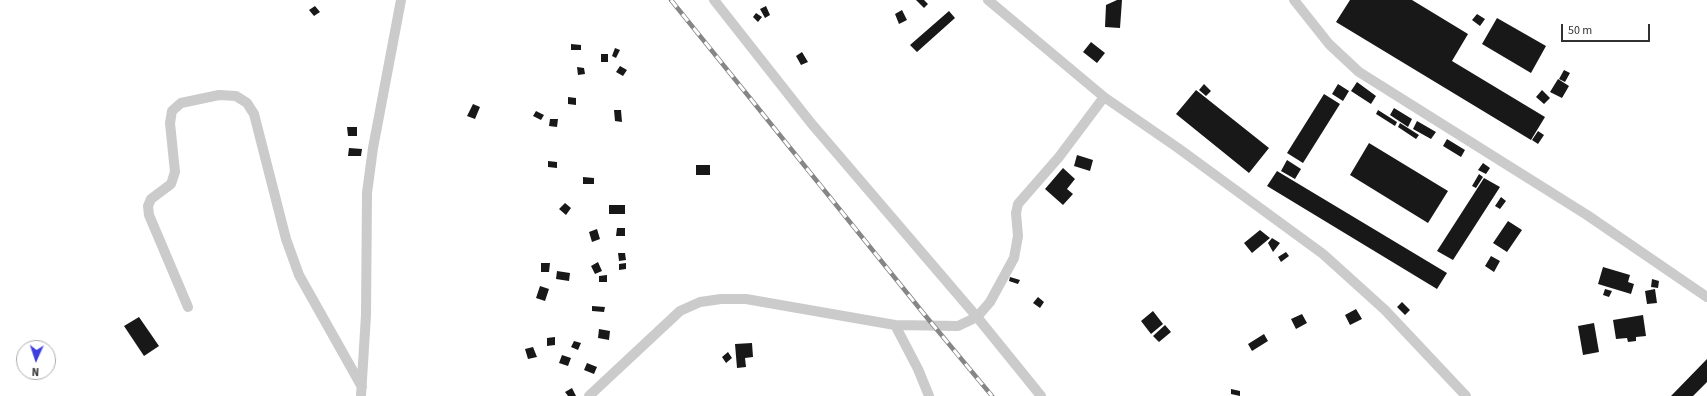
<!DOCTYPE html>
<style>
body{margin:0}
#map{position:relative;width:1707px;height:396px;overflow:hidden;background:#fff;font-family:"Source Sans 3",sans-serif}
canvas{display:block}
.north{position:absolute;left:16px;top:340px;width:40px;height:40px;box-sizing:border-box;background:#fff;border:1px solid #adadad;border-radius:50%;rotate:183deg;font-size:11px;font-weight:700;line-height:16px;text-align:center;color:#313131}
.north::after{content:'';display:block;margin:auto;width:14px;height:18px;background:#3c3ede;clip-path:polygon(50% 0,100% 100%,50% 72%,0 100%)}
.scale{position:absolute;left:1561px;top:24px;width:89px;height:18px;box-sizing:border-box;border:2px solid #313131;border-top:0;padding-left:5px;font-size:12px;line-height:14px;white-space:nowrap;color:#313131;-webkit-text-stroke:3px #fff;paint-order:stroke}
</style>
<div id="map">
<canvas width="1707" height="396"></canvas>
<div class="north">N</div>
<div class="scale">50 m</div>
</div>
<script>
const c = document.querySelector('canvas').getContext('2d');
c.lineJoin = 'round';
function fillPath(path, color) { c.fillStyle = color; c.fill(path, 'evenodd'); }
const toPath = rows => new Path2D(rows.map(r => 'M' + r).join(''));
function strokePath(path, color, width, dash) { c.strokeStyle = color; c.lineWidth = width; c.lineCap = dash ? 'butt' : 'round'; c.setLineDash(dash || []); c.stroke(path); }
fillPath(toPath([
 [916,0,924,0,928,4,924,8],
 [1117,0,1122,0,1120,28,1105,27,1106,5],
 [1350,0,1412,0,1468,34,1452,61,1545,117,1531,140,1336,22],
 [315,6,320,12,314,16,309,10],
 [766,6,770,15,765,18,760,9],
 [902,10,907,20,899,24,895,14],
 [949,11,955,18,917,52,910,45],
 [756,13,762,17,758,22,753,17],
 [1477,14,1485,19,1480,26,1472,20],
 [1497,18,1546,46,1531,73,1482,44],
 [1091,42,1105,53,1097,63,1083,52],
 [571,44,581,45,581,50,571,50],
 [615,48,620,50,616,58,612,56],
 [802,52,808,62,801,65,796,56],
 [601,54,608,54,608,62,601,62],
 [620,66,627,70,623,76,616,72],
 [577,67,584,68,585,74,578,75],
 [1564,70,1570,73,1565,82,1559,79],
 [1558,79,1569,86,1562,98,1550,92],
 [1357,82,1376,96,1371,104,1351,91],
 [1204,84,1211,91,1206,96,1199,90],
 [1338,84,1349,91,1343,101,1332,94],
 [1196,90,1269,148,1249,173,1176,114],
 [1542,90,1550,98,1544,104,1536,97],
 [1324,94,1340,104,1303,163,1287,153],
 [568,97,576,98,576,105,568,104],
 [473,104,480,107,475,119,467,116],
 [1394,108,1412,119,1408,127,1390,115],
 [614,110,621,110,622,122,615,121],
 [1378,110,1397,122,1395,126,1376,114],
 [536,111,544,115,541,120,533,116],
 [550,119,558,119,557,127,549,126],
 [1417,121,1436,132,1431,139,1413,129],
 [1400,123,1419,135,1416,139,1398,127],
 [347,127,357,127,357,136,348,136],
 [1538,131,1544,135,1538,144,1532,140],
 [1447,139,1465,150,1461,157,1443,146],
 [1369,143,1448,191,1428,223,1350,175],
 [349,148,362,149,361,156,348,156],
 [1077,155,1093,160,1090,171,1074,166],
 [1287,160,1301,169,1295,179,1281,171],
 [548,161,557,162,557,168,548,167],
 [1483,163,1490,168,1486,174,1478,170],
 [696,165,710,165,710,175,696,175],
 [1063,168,1075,179,1067,189,1073,194,1063,205,1045,189],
 [1277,171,1447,273,1437,289,1267,186],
 [1479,174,1483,177,1476,188,1472,186],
 [583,177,594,178,594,184,583,184],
 [1484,178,1500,187,1453,260,1437,251],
 [1501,197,1506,201,1500,209,1495,206],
 [565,203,571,208,566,215,559,209],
 [609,205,625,205,625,214,609,214],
 [1508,221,1522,230,1507,252,1493,243],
 [617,228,625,228,625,236,616,236],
 [597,229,600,239,592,242,589,232],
 [1260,230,1270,238,1252,253,1244,243],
 [1272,238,1280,243,1273,252,1268,243],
 [1286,252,1289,256,1281,262,1278,257],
 [618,253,625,253,626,260,619,261],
 [1491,256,1500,261,1494,272,1485,266],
 [598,262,602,271,595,274,591,266],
 [541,263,550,263,549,272,541,272],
 [626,263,626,269,619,270,619,264],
 [1603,267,1630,275,1628,282,1634,284,1631,294,1598,284],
 [557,271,570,273,569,281,556,279],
 [607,275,607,282,599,282,599,276],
 [1010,277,1020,280,1018,284,1009,281],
 [1652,279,1659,281,1658,288,1651,287],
 [540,286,549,289,545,301,536,298],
 [1605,289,1612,291,1609,297,1603,295],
 [1655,289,1657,303,1647,304,1645,291],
 [1038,297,1044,302,1040,308,1033,303],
 [1402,302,1410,310,1405,315,1397,307],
 [592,306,605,307,604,312,592,311],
 [1356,309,1362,319,1350,325,1345,315],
 [1153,311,1163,324,1151,334,1141,321],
 [1302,314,1307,323,1296,329,1291,319],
 [1643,315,1646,336,1636,337,1636,341,1628,342,1627,338,1616,339,1613,320],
 [139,317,159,346,144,356,124,326],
 [1594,323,1599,352,1583,355,1578,326],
 [1165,325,1171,332,1159,342,1153,336],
 [599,329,610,331,609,340,598,338],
 [1264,334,1268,341,1252,351,1248,344],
 [555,337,555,345,547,346,547,338],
 [574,341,581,343,578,350,571,347],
 [752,343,753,357,745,358,746,367,737,368,735,344],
 [533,347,537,357,528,359,525,349],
 [728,352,732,358,726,363,722,357],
 [562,355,571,358,568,366,559,363],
 [1707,359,1707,382,1693,396,1671,396],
 [587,363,597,367,594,374,584,370],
 [572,388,576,396,568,396,565,392],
 [1231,389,1240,391,1240,396,1231,394]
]), '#181818');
strokePath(toPath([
 [714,0,811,123,977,317,1041,396],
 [988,0,1104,97,1178,148,1323,254,1385,310,1466,396],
 [1294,0,1329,44,1359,72,1587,215,1707,297],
 [188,307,149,215,148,206,151,199,171,184,175,172,170,123,172,111,181,103,219,95,236,96,247,103,254,114,286,239,299,275,362,387],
 [895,325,918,369,929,396],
 [361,396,366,315,367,193,373,148,401,0],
 [589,396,680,311,700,302,721,299,746,299,895,325,958,326,977,317,990,302,1014,258,1018,236,1016,213,1018,204,1059,157,1104,97]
]), '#cbcbcb', 10);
const rail = toPath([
 [671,0,924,314,992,396]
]);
strokePath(rail, '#868686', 4.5);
strokePath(rail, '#fff', 3, [9]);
</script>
